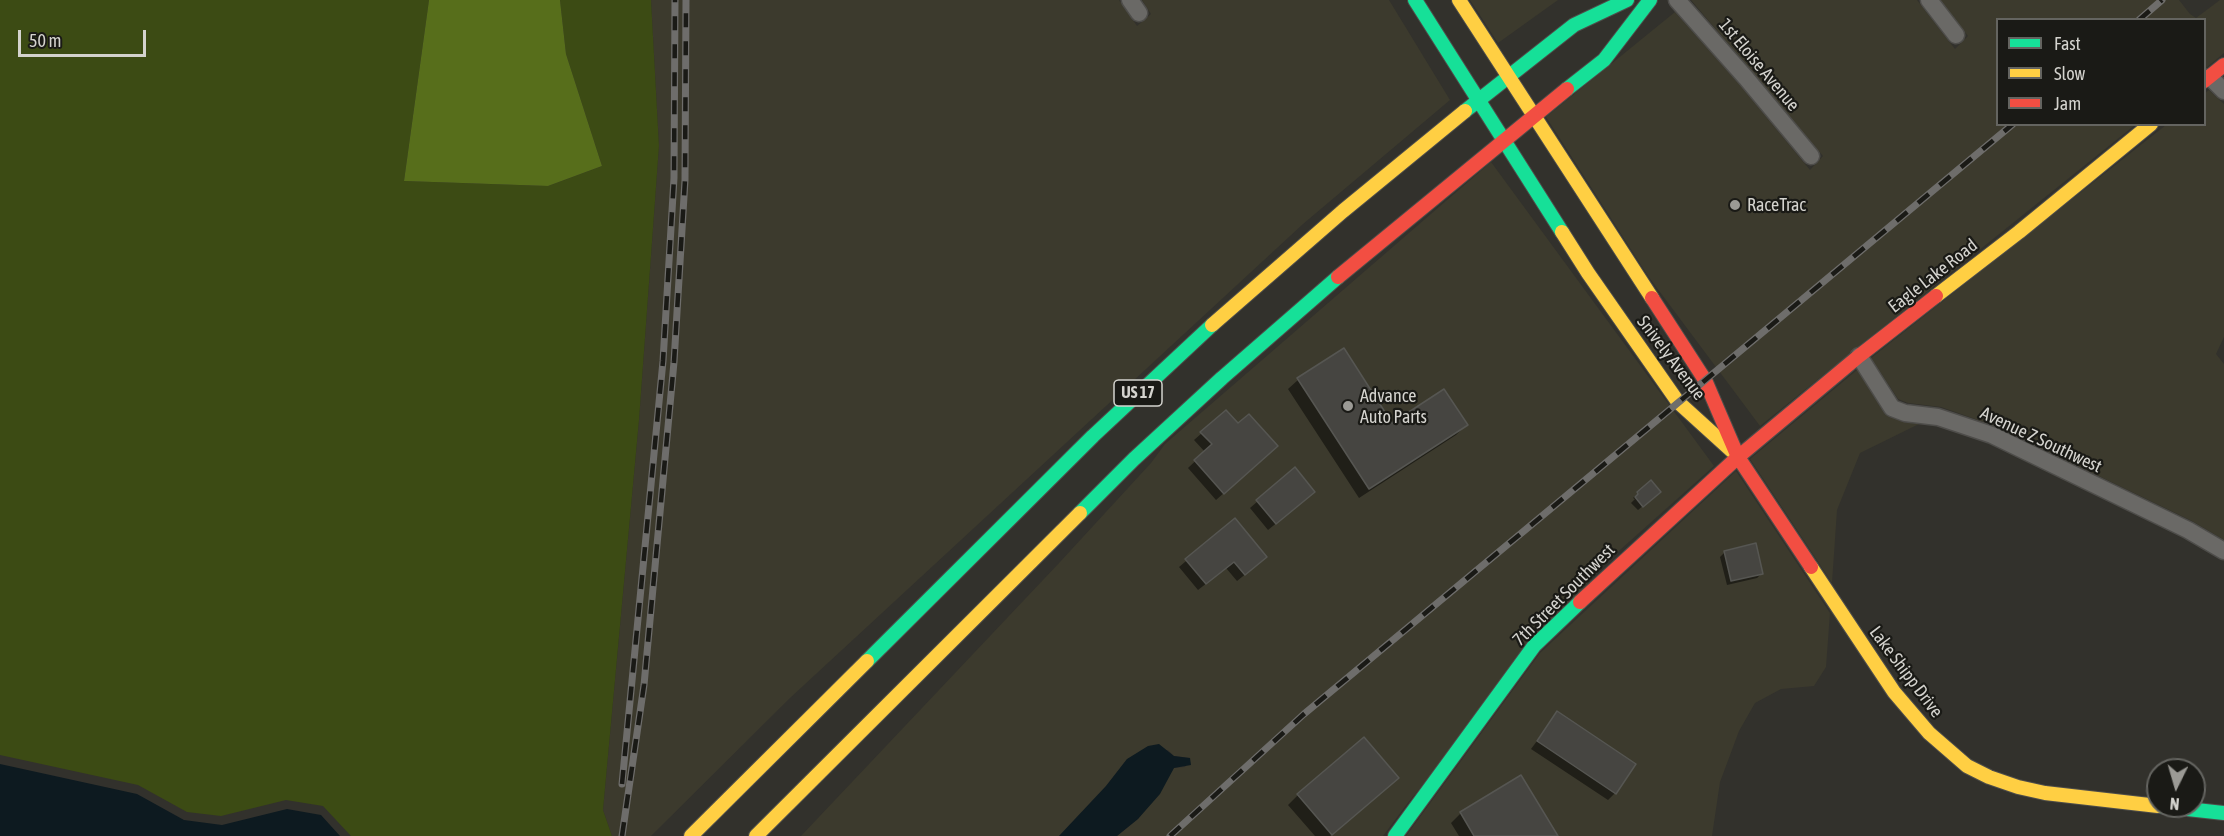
<!DOCTYPE html>
<style>
body{margin:0}
#map{position:relative;width:2224px;height:836px;overflow:hidden;background:#32312c;font-family:"Asap Condensed",sans-serif}
canvas{display:block}
.legend{position:absolute;left:1996px;top:18px;width:210px;height:108px;box-sizing:border-box;background:#1a1a16;border:2px solid #646460;margin:0;padding:8px 10px;list-style:none;font-size:18px;color:#d4d3ce}
.legend li{display:flex;align-items:center;gap:12px;height:30px}
.legend b{width:30px;border:2px solid #646460}
.north{position:absolute;left:2146px;top:758px;width:60px;height:60px;box-sizing:border-box;background:#1a1a16;border:2px solid #646460;border-radius:50%;rotate:185deg;font-size:16px;font-weight:700;line-height:24px;text-align:center;color:#d4d3ce}
.north::after{content:'';display:block;margin:auto;width:21px;height:27px;background:#9b9a95;clip-path:polygon(50% 0,100% 100%,50% 72%,0 100%)}
.scale{position:absolute;left:18px;top:30px;width:128px;height:27px;box-sizing:border-box;border:3px solid #d4d3ce;border-top:0;padding-left:8px;font-size:18px;line-height:21px;white-space:nowrap;color:#d4d3ce;-webkit-text-stroke:4px #1a1a16;paint-order:stroke}
</style>
<div id="map">
<canvas width="2224" height="836"></canvas>
<ul class="legend">
<li><b style="height:8px;background:#16e098"></b>Fast</li>
<li><b style="height:8px;background:#ffcf43"></b>Slow</li>
<li><b style="height:8px;background:#f24e42"></b>Jam</li>
</ul>
<div class="north">N</div>
<div class="scale">50 m</div>
</div>
<script>
const c = document.querySelector('canvas').getContext('2d');
c.lineJoin = 'round';
function fillPath(path, color) { c.fillStyle = color; c.fill(path, 'evenodd'); }
const toPath = rows => new Path2D(rows.map(r => 'M' + r).join(''));
function strokePath(path, color, width, dash) { c.strokeStyle = color; c.lineWidth = width; c.lineCap = dash ? 'butt' : 'round'; c.setLineDash(dash || []); c.stroke(path); }
function write(font, color, halo, rows, align = 'center') {
  c.font = font + ' "Asap Condensed",sans-serif'; c.lineWidth = 4.5; c.setLineDash([]); c.textBaseline = 'middle'; c.strokeStyle = halo; c.fillStyle = color; for (const [text, x, y, turn = 0] of rows) {
    c.save(); c.translate(x, y); c.rotate((+turn || 0) * Math.PI / 180); c.textAlign = isNaN(turn) ? turn : align; if (halo) c.strokeText(text, 0, 0); c.fillText(text, 0, 0); c.restore();
  }
}
fillPath(toPath([
 [651,0,1119,0,1137,26,1151,14,1142,0,1389,0,1450,100,1303,224,790,698,651,836,612,836,603,810,639,420,659,146],
 [1470,0,1558,0,1498,43],
 [1691,0,1917,0,1955,49,1968,36,1940,0,2179,0,2190,14,2196,18,2220,0,2224,0,2224,53,2205,69,2204,20,1998,20,1998,124,2135,125,1760,426,1648,276,1546,117,1675,12,1739,84,1810,170,1823,156],
 [2209,90,2224,104,2224,337,2216,354,2224,364,2224,540,2192,521,1995,426,1941,407,1908,403,1898,399,1871,358,2166,125,2204,124,2205,93],
 [1491,162,1714,466,1602,566,1407,804,1383,836,1117,836,1138,819,1174,768,1185,767,1190,758,1174,756,1168,750,1127,759,1106,786,1059,836,801,836,1060,562,1151,463,1165,444],
 [1857,370,1885,414,1903,422,1919,424,1860,453,1837,510,1832,583,1750,459],
 [1736,471,1830,613,1826,667,1814,686,1781,689,1755,703,1739,731,1720,782,1712,836,1406,836,1540,653]
]), '#3c3a2d');
fillPath(toPath([
 [0,0,429,0,404,181,548,186,602,166,566,54,560,0,651,0,659,146,639,420,603,810,612,836,351,836,323,806,286,800,221,816,187,812,138,785,0,755]
]), '#3c4b14');
fillPath(toPath([
 [429,0,560,0,566,54,602,166,548,186,404,181]
]), '#576e1b');
fillPath(toPath([
 [1159,744,1174,756,1190,758,1191,765,1174,768,1160,794,1138,819,1117,836,1059,836,1106,786,1127,759,1148,746],
 [0,764,137,794,184,820,222,825,287,809,321,815,340,836,0,836]
]), '#0d1a20');
fillPath(toPath([
 [1343,350,1392,425,1466,425,1456,435,1359,498,1288,389,1298,380],
 [1238,425,1269,453,1216,500,1188,468,1205,452,1194,440,1202,433],
 [1295,469,1306,499,1268,530,1250,508],
 [1651,482,1655,496,1638,510,1631,503,1635,499,1633,498],
 [1235,520,1258,564,1237,581,1226,568,1198,590,1179,567],
 [1725,552,1762,573,1757,578,1727,585,1720,557],
 [1558,713,1615,793,1608,800,1531,749],
 [1520,777,1556,836,1459,836,1451,823,1460,814],
 [1387,788,1330,836,1315,836,1288,805,1298,795]
]), '#0007');
const building = toPath([
 [1344,348,1392,423,1444,389,1468,425,1369,489,1297,378,1344,348],
 [1226,410,1238,423,1249,414,1278,446,1224,494,1194,460,1212,444,1200,432,1226,410],
 [1295,467,1315,492,1276,524,1256,500,1295,467],
 [1651,480,1661,492,1643,507,1635,497,1638,494,1637,492,1651,480],
 [1235,518,1267,557,1245,575,1234,562,1206,584,1185,559,1235,518],
 [1756,543,1763,574,1731,581,1724,551,1756,543],
 [1557,711,1636,764,1616,794,1537,741,1557,711],
 [1364,737,1399,778,1332,835,1297,794,1364,737],
 [1521,775,1558,836,1474,836,1460,812,1521,775]
]);
fillPath(building, '#464541');
strokePath(building, '#565652', 1.5);
const street = toPath([
 [1130,0,1139,13],
 [1677,0,1746,78,1811,156],
 [1929,0,1956,35],
 [2210,77,2224,91],
 [1859,356,1892,408,1905,413,1938,417,1992,435,2188,530,2224,551]
]);
const fast = toPath([
 [1415,0,1562,232],
 [1567,89,1604,60,1650,0],
 [1465,111,1574,25,1627,0],
 [1080,513,1134,459,1222,378,1338,277],
 [867,661,1093,436,1212,325],
 [2160,806,2224,813],
 [1395,836,1534,646,1580,602]
]);
const slow = toPath([
 [1459,0,1652,298],
 [1562,232,1588,273,1678,402,1732,451],
 [1936,296,2019,232,2151,124],
 [1212,325,1343,211,1465,111],
 [1811,567,1894,692,1929,733,1967,766,1989,777,2018,787,2045,793,2158,806],
 [691,836,867,661],
 [756,836,1080,513]
]);
const jam = toPath([
 [2204,81,2224,65],
 [1338,277,1567,89],
 [1652,298,1705,380,1738,457,1811,567],
 [1580,602,1738,457,1859,356,1936,296]
]);
strokePath(street, '#4e4d4a', 19);
strokePath(fast, '#4e4d4a', 16);
strokePath(slow, '#4e4d4a', 16);
strokePath(jam, '#4e4d4a', 16);
strokePath(street, '#6a6966', 16);
strokePath(fast, '#16e098', 14);
strokePath(slow, '#ffcf43', 14);
strokePath(jam, '#f24e42', 14);
const rail = toPath([
 [2139,20,2162,0],
 [622,784,663,361,674,178,675,0],
 [622,836,644,685,674,362,685,180,686,0],
 [1170,836,1304,714,2013,124]
]);
strokePath(rail, '#6e6d6b', 7);
strokePath(rail, '#1a1a16', 4.5, [14]);
for (const [x, y, r, color] of [
 [1735,205,6,"#9b9a95"],
 [1348,406,6,"#9b9a95"]
]) { const dot = new Path2D(); dot.arc(x, y, r, 0, 2 * Math.PI); c.fillStyle = color; c.fill(dot); strokePath(dot, '#1a1a16', 2); }
for (const [x, y, w] of [
 [1138,393,48]
]) { const box = new Path2D(); box.roundRect(x - w / 2, y - 13, w, 26, 4.5); c.fillStyle = '#1a1a16'; c.fill(box); strokePath(box, '#d4d3ce', 1.5); }
write('bold 16px', '#d4d3ce', null, [
 ["US 17",1138,393]
]);
write('18px', '#d4d3ce', '#1a1a16', [
 ["1st Eloise Avenue",1759,65,50],
 ["Eagle Lake Road",1933,276,-38],
 ["Snively Avenue",1671,358,53],
 ["Avenue Z Southwest",2041,440,25],
 ["7th Street Southwest",1564,595,-45],
 ["Lake Shipp Drive",1906,672,53]
]);
write('18px', '#d4d3ce', '#1a1a16', [
 ["RaceTrac",1747,205],
 ["Advance",1360,396],
 ["Auto Parts",1360,417]
], 'left');
</script>
